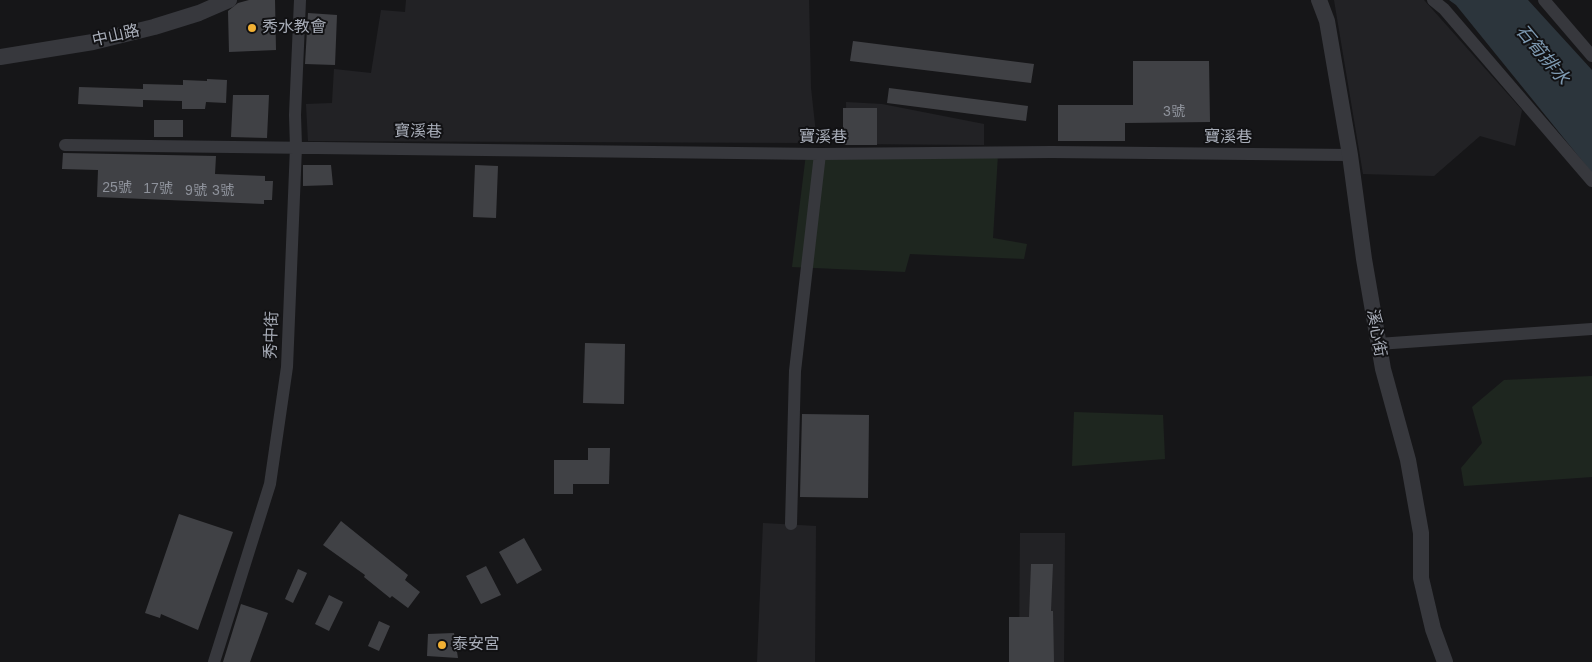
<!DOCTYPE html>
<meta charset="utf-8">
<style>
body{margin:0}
canvas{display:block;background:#161618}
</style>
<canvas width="1592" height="662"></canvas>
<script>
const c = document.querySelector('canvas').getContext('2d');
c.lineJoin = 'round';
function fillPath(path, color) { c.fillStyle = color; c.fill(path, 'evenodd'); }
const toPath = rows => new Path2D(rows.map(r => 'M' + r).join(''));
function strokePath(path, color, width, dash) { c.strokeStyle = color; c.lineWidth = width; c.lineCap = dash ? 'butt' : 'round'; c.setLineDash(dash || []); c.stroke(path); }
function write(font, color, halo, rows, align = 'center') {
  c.font = font + ' Arial,"Noto Sans TC",sans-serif'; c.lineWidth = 4; c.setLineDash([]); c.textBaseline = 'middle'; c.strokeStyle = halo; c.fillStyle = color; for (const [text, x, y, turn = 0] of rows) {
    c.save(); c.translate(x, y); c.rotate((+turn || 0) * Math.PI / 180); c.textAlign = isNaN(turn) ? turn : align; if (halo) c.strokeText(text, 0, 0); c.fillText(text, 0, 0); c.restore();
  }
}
fillPath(toPath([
 [406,0,809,0,811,88,817,143,308,141,306,104,332,103,334,69,371,73,381,10,405,12],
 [1334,0,1424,0,1522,110,1515,146,1480,136,1434,176,1363,174],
 [846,102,882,104,984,124,984,145,847,144],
 [763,523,816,526,815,662,757,662],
 [1020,533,1065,533,1064,662,1019,662]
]), '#222225');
fillPath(toPath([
 [806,154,998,154,993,238,1027,244,1024,259,910,254,905,272,792,267],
 [1592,376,1592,477,1464,486,1461,468,1482,443,1472,407,1504,380],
 [1074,412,1163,415,1165,459,1072,466]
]), '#1e261f');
fillPath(toPath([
 [1449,0,1528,0,1592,70,1592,173,1456,5]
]), '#2c353c');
fillPath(toPath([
 [249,0,275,0,276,50,229,52,228,11,238,3],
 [308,13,337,15,335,65,305,64],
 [853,41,1034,64,1031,83,850,61],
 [1133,61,1209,61,1210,122,1125,123,1125,141,1058,141,1058,105,1133,105],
 [207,79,227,80,226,103,206,102,205,109,182,109,182,101,143,100,143,107,78,104,79,87,143,89,143,84,183,85,183,80,207,81],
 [889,88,1028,106,1026,121,887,103],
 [233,95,269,95,267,138,231,137],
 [843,108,877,108,877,145,843,145],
 [154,120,183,120,183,137,154,137],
 [63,153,216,156,215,174,265,176,265,181,273,181,272,200,264,200,264,204,97,197,98,170,62,169],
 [303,165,331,165,333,185,303,186],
 [475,165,498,166,496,218,473,217],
 [585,343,625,344,624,404,583,403],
 [802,414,869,415,868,498,800,497],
 [588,448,610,448,609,484,573,484,573,494,554,494,554,460,588,460],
 [179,514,233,532,198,630,161,614,160,618,145,613],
 [341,521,408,575,405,580,420,592,408,608,392,596,390,598,364,577,365,575,323,545],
 [524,538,542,570,517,584,499,552],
 [1031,564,1053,564,1051,611,1053,611,1054,662,1009,662,1009,617,1029,617],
 [486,566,501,595,481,604,466,576],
 [298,569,307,573,293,603,285,599],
 [329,595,343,602,329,631,315,624],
 [241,604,268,613,250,662,223,662],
 [379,621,390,626,379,651,368,646],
 [454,633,458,658,427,656,428,634]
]), '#404145');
strokePath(toPath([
 [1433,0,1444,9,1592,181],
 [1544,0,1592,56],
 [65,145,820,154,1052,152,1350,155],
 [1378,344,1592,329],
 [791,524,795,371,820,154],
 [214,662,270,484,287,367,296,147,295,115,300,0]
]), '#37383d', 12);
strokePath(toPath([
 [1319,0,1327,21,1350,155,1364,259,1383,369,1408,460,1421,533,1421,578,1433,629,1445,662],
 [0,57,93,42,154,27,199,13,229,0]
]), '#37383d', 16);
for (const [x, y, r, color] of [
 [252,28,5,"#f2b134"],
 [442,645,5,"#f2b134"]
]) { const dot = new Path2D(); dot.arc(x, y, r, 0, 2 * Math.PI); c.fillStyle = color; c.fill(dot); strokePath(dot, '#111113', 2); }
write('14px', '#8e929b', null, [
 ["3號",1174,112],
 ["25號",117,188],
 ["17號",158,189],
 ["9號",196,191],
 ["3號",223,191]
]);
write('16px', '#a8adb8', '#111113', [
 ["秀水教會",262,28],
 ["泰安宮",452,645]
], 'left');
write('16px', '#a8adb8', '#111113', [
 ["中山路",116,36,-13],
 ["寶溪巷",418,132,1],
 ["寶溪巷",823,138],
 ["寶溪巷",1228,138],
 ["溪心街",1376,333,80],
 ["秀中街",272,335,-88]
]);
write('italic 18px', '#7f9bb3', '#111113', [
 ["石筍排水",1542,55,50]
]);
</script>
